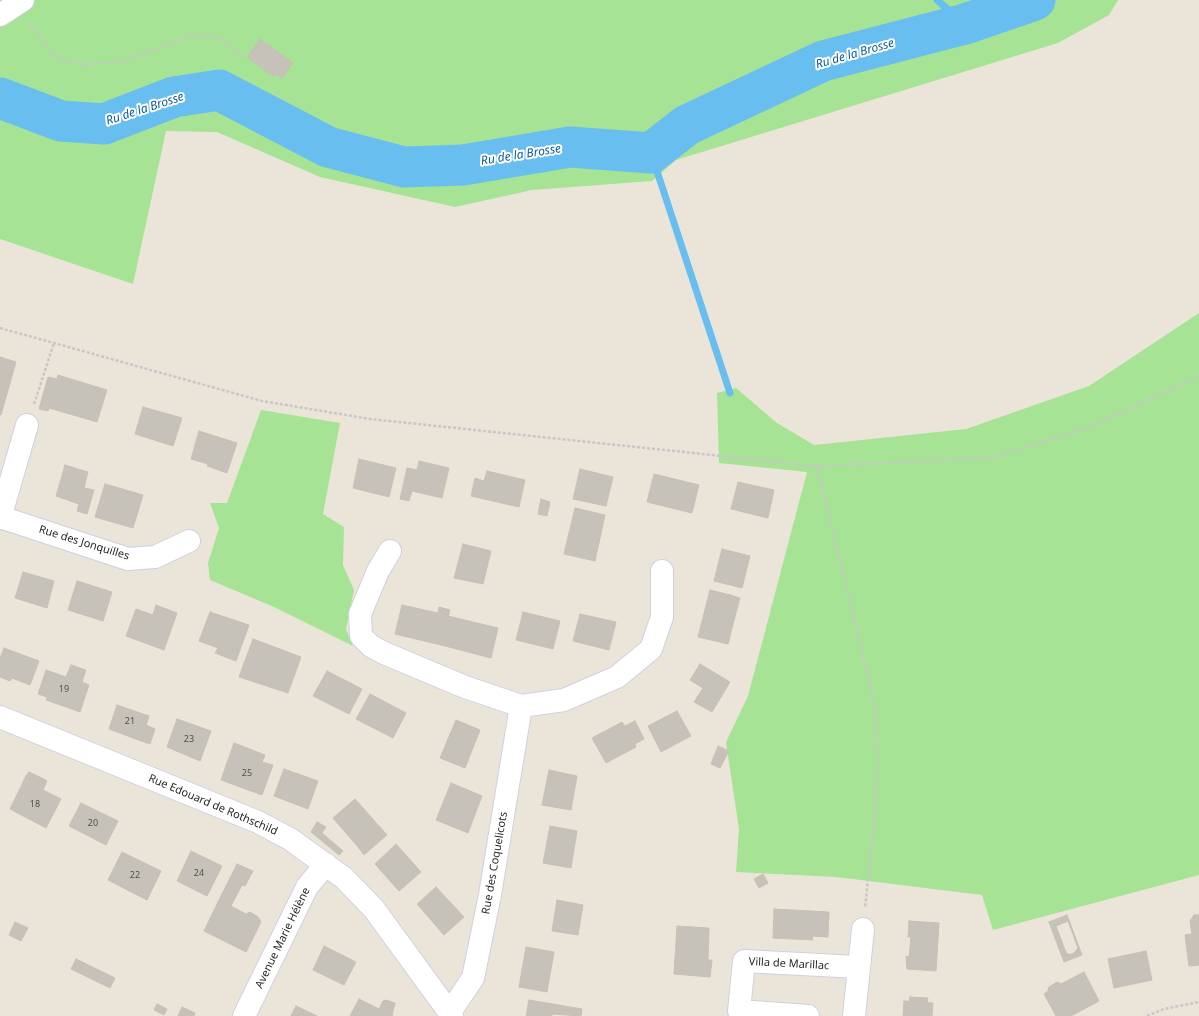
<!DOCTYPE html>
<meta charset="utf-8">
<style>
body{margin:0}
canvas{display:block;background:#ebe5d9}
</style>
<canvas width="1199" height="1016"></canvas>
<script>
const c = document.querySelector('canvas').getContext('2d');
c.lineJoin = 'round';
function fillPath(path, color) { c.fillStyle = color; c.fill(path, 'evenodd'); }
const toPath = rows => new Path2D(rows.map(r => 'M' + r).join(''));
function strokePath(path, color, width, dash) { c.strokeStyle = color; c.lineWidth = width; c.lineCap = dash ? 'butt' : 'round'; c.setLineDash(dash || []); c.stroke(path); }
function write(font, color, halo, rows, align = 'center') {
  c.font = font + ' "Noto Sans",sans-serif'; c.lineWidth = 4; c.setLineDash([]); c.textBaseline = 'middle'; c.strokeStyle = halo; c.fillStyle = color; for (const [text, x, y, turn = 0] of rows) {
    c.save(); c.translate(x, y); c.rotate((+turn || 0) * Math.PI / 180); c.textAlign = isNaN(turn) ? turn : align; if (halo) c.strokeText(text, 0, 0); c.fillText(text, 0, 0); c.restore();
  }
}
fillPath(toPath([
 [0,0,1118,0,1109,15,1058,43,676,160,652,181,532,190,455,207,320,177,217,132,166,131,133,284,0,239],
 [1199,313,1199,875,993,930,982,895,836,877,736,872,739,829,726,742,748,696,807,472,719,463,717,393,736,388,777,423,814,445,966,429,1089,386],
 [261,410,340,423,323,514,344,527,343,565,354,590,346,629,353,646,274,607,210,580,208,563,219,528,210,503,227,503]
]), '#a6e394');
strokePath(toPath([
 [937,0,965,24],
 [651,153,730,393]
]), '#69bef0', 7);
strokePath(toPath([
 [0,98,61,121,104,124,174,97,219,90,328,147,404,167,463,165,570,147,651,153,687,125,823,61,965,24,1035,0]
]), '#69bef0', 41);
const building = toPath([
 [260,39,293,63,282,78,276,74,274,77,247,57,260,39],
 [0,357,16,362,1,415,0,415,0,357],
 [58,375,97,387,92,403,102,406,97,422,49,408,48,411,39,409,48,377,57,379,58,375],
 [97,387,107,390,102,406,92,403,97,387],
 [143,407,182,418,173,446,135,434,143,407],
 [199,431,237,443,227,473,207,466,208,464,191,459,199,431],
 [359,459,396,468,389,497,353,488,359,459],
 [419,461,449,468,442,498,412,491,409,501,400,499,407,468,417,470,419,461],
 [65,465,88,472,84,488,94,490,87,514,77,511,79,504,56,496,65,465],
 [580,469,613,477,606,506,573,499,580,469],
 [487,471,525,480,519,507,471,496,475,478,484,481,487,471],
 [654,474,699,485,692,513,647,502,654,474],
 [738,482,774,490,768,518,731,509,738,482],
 [105,484,143,495,133,528,95,517,105,484],
 [541,499,550,502,547,516,538,514,541,499],
 [575,508,605,515,595,561,564,554,575,508],
 [463,544,491,551,483,584,454,578,463,544],
 [722,549,750,556,742,588,714,581,722,549],
 [23,572,54,581,47,608,15,598,23,572],
 [77,581,112,592,103,621,68,610,77,581],
 [710,590,730,595,727,606,737,609,728,644,698,637,710,590],
 [730,595,740,598,737,609,727,606,730,595],
 [156,605,177,613,164,650,126,636,136,609,153,615,156,605],
 [402,605,438,613,439,607,450,610,441,645,395,634,402,605],
 [210,612,249,625,236,661,215,653,218,648,199,641,210,612],
 [523,612,560,621,553,649,516,640,523,612],
 [580,614,616,622,609,650,573,641,580,614],
 [448,616,498,628,491,658,441,645,448,616],
 [253,639,301,657,288,693,239,677,253,639],
 [4,648,39,661,30,685,12,678,10,681,0,677,0,659,4,648],
 [700,664,730,682,712,712,694,702,703,688,690,680,700,664],
 [71,665,86,670,82,682,89,685,80,712,46,700,47,697,38,694,46,670,66,677,71,665],
 [327,671,362,689,349,714,313,696,327,671],
 [370,694,406,713,393,738,356,719,370,694],
 [117,705,149,716,141,741,109,729,117,705],
 [677,711,691,736,661,752,648,726,677,711],
 [177,719,211,731,200,761,167,747,177,719],
 [456,720,480,730,465,768,440,758,456,720],
 [635,721,644,739,635,744,636,747,606,763,592,738,622,722,625,726,635,721],
 [146,725,155,729,150,744,141,741,146,725],
 [234,743,265,755,262,762,273,765,262,795,221,780,234,743],
 [718,746,729,751,720,768,711,764,718,746],
 [284,769,318,781,308,809,274,796,284,769],
 [549,770,577,776,571,810,542,805,549,770],
 [29,772,44,779,41,784,26,776,29,772],
 [26,776,41,784,44,779,47,781,43,790,61,799,46,828,10,809,26,776],
 [451,783,482,796,468,833,436,820,451,783],
 [355,799,387,835,373,847,366,840,358,847,333,818,355,799],
 [81,803,118,821,106,845,69,826,81,803],
 [317,822,326,827,322,833,343,851,339,855,311,832,317,822],
 [550,826,577,831,571,868,543,863,550,826],
 [366,840,373,847,364,855,358,847,366,840],
 [396,844,421,872,399,891,375,864,396,844],
 [191,851,222,866,207,896,177,881,191,851],
 [122,852,161,871,147,900,108,880,122,852],
 [237,864,253,871,245,886,242,885,231,906,219,900,237,864],
 [763,874,768,883,759,888,754,879,763,874],
 [436,887,464,917,444,935,417,904,436,887],
 [219,900,246,914,250,912,258,917,261,922,246,952,204,931,219,900],
 [557,900,583,905,578,935,552,931,557,900],
 [774,909,829,912,828,937,812,936,813,940,773,938,774,909],
 [1067,915,1082,955,1064,962,1065,950,1067,954,1073,954,1078,948,1068,921,1056,926,1049,922,1067,915],
 [1194,915,1199,915,1199,934,1192,934,1190,921,1194,915],
 [909,921,939,923,936,971,907,969,906,956,909,957,911,937,908,937,909,921],
 [15,922,28,928,21,941,9,935,15,922],
 [1049,922,1056,926,1065,950,1064,962,1049,922],
 [677,926,709,928,708,960,712,960,710,977,674,974,677,926],
 [1192,934,1199,934,1199,965,1189,966,1185,935,1192,934],
 [324,946,356,962,344,985,313,970,324,946],
 [526,947,554,952,547,992,519,987,526,947],
 [1146,951,1152,980,1114,988,1108,959,1146,951],
 [76,959,115,978,110,988,71,969,76,959],
 [1084,972,1099,1001,1071,1016,1056,1016,1044,994,1048,991,1049,987,1057,982,1061,984,1084,972],
 [910,997,928,998,927,1002,909,1002,910,997],
 [359,999,379,1009,383,1001,386,1000,395,1003,392,1015,393,1016,350,1016,359,999],
 [529,1000,582,1009,581,1016,552,1014,552,1016,526,1016,529,1000],
 [904,1001,933,1003,932,1016,903,1016,904,1001],
 [157,1004,167,1009,164,1015,154,1010,157,1004],
 [296,1006,317,1016,291,1016,296,1006],
 [182,1007,195,1013,194,1016,178,1016,182,1007]
]);
fillPath(building, '#c6c2b9');
strokePath(building, '#c6c1b3', 1);
const minor = toPath([
 [0,15,23,0],
 [0,517,128,559,155,557,189,541],
 [0,518,27,425],
 [390,551,378,571,360,614,361,636,371,646,384,653,465,687,521,706,564,700,617,677,651,649,662,617,662,571],
 [0,717,258,822,290,839,344,878,374,909,452,1016],
 [450,1012,473,978,490,895,521,706],
 [244,1016,307,887,326,864],
 [808,1016,739,1011,744,961,858,967],
 [854,1016,863,929]
]);
strokePath(minor, '#ced0e2', 24);
strokePath(toPath([
 [28,23,57,58,81,65,124,61,193,35,216,37,232,47,242,56],
 [0,328,262,401,370,419,817,466,991,458,1091,427,1199,376],
 [34,404,54,343],
 [817,466,876,710,877,761,875,818,865,907],
 [1147,1016,1164,1009,1199,1002]
]), '#c7c7c7', 2.5, [3, 2]);
strokePath(minor, '#fff', 22);
write('9px', '#504e4c', null, [
 ["19",64,689],
 ["21",130,721],
 ["23",189,739],
 ["25",247,773],
 ["18",35,804],
 ["20",93,823],
 ["24",199,873],
 ["22",135,875]
]);
write('11px', '#282828', '#fff', [
 ["Rue des Jonquilles",84,543,17],
 ["Rue Edouard de Rothschild",213,805,23],
 ["Rue des Coquelicots",495,863,-80],
 ["Avenue Marie Hélène",283,938,-64],
 ["Villa de Marillac",789,964,3]
]);
write('italic 12px', '#0b599a', '#fff', [
 ["Ru de la Brosse",855,54,-16],
 ["Ru de la Brosse",145,109,-18],
 ["Ru de la Brosse",521,155,-9]
]);
</script>
